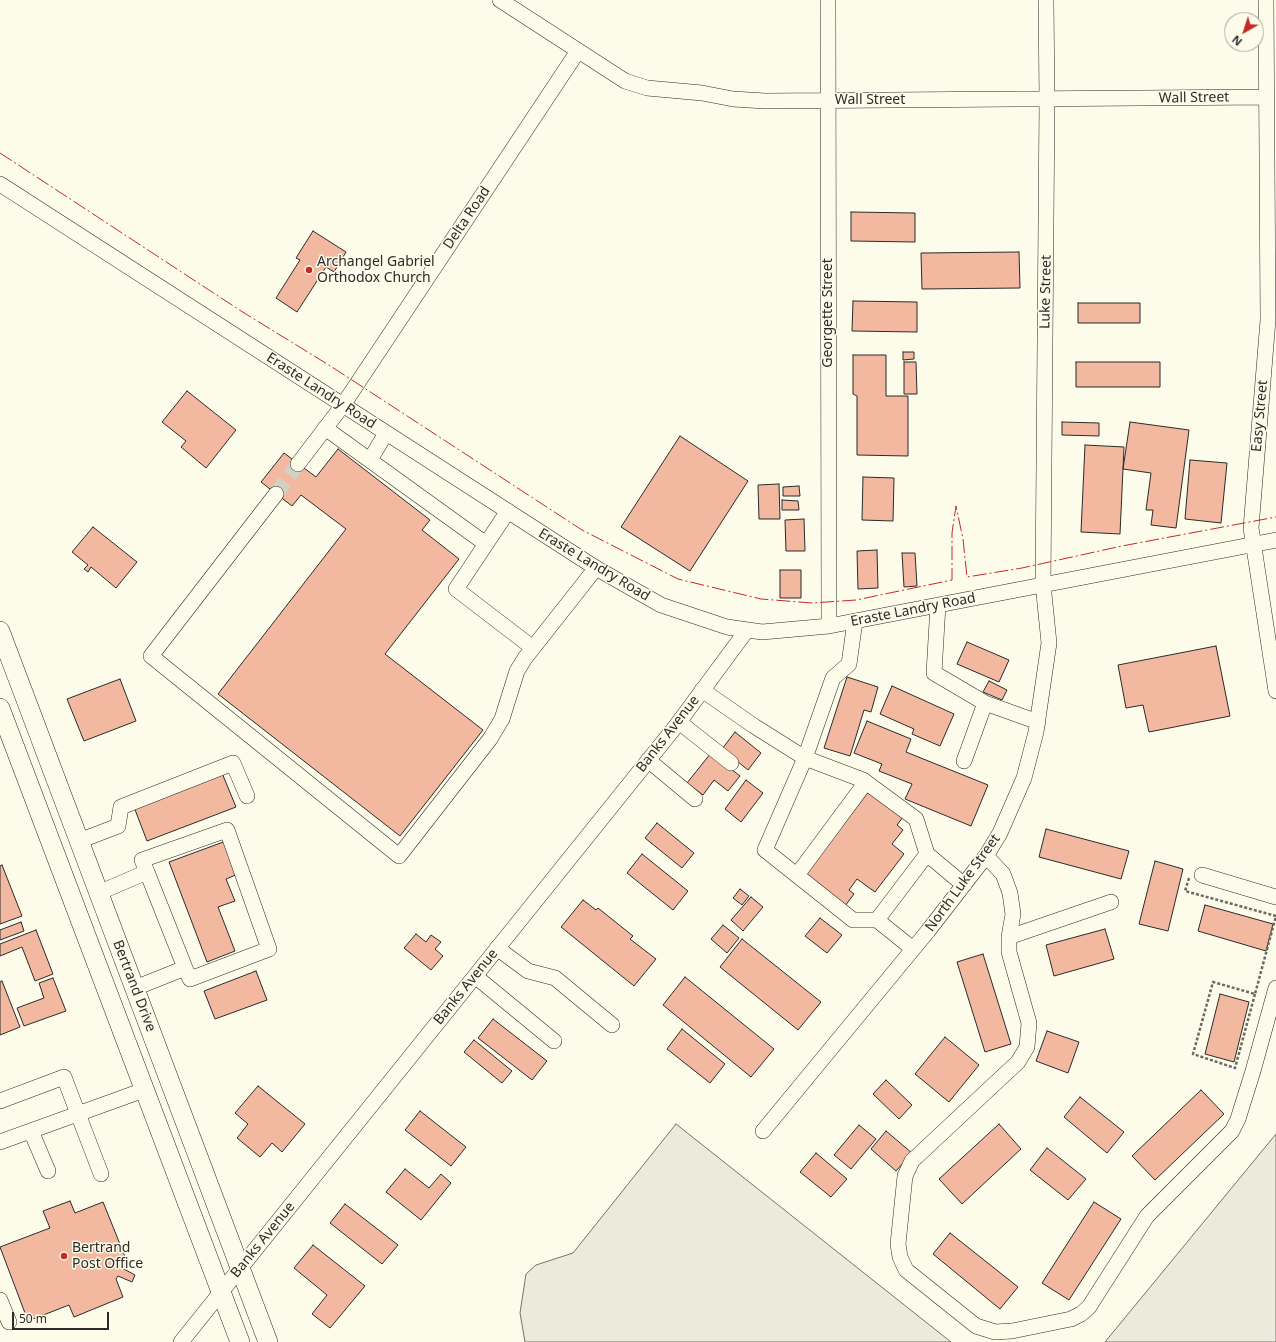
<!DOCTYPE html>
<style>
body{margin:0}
#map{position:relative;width:1276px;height:1342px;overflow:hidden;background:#fdfbea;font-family:"Noto Sans",sans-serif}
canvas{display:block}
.north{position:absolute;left:1224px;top:12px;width:40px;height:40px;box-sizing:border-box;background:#fdfbea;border:1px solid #a9a89e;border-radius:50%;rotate:219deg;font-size:11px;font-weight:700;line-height:16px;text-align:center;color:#2b2b2b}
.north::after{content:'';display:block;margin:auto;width:14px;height:18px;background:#c62828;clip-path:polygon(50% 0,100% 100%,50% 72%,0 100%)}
.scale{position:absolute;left:12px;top:1312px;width:97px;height:18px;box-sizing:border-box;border:2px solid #2b2b2b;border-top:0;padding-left:5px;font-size:12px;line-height:14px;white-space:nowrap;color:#2b2b2b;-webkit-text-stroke:3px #fdfbea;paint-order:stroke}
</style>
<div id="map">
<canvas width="1276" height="1342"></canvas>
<div class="north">N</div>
<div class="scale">50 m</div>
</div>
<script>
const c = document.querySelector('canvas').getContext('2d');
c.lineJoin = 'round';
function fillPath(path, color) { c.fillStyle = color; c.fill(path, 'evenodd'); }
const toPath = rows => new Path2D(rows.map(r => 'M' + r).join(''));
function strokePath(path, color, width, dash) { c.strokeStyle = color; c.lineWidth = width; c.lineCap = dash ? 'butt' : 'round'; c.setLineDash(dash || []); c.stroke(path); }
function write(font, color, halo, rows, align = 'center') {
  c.font = font + ' "Noto Sans",sans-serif'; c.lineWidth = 3; c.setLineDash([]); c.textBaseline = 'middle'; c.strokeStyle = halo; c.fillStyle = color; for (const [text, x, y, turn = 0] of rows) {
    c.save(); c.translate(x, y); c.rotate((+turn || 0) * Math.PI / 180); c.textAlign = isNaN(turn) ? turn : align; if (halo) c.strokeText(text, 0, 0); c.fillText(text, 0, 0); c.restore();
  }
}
const green = toPath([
 [676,1124,951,1342,525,1342,520,1313,526,1274,536,1265,573,1253,676,1124],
 [1276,1134,1276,1342,1105,1342,1276,1134]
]);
fillPath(green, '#ecebdb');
strokePath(green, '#74746e', 1);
const building = toPath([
 [851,212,915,213,915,242,851,241,851,212],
 [313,231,346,252,334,272,326,267,297,312,276,298,300,260,296,258,313,231],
 [1019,252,1020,288,922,289,921,253,1019,252],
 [853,301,917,302,917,332,852,331,853,301],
 [1078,303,1140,303,1140,323,1078,323,1078,303],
 [903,352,914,352,914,359,903,360,903,352],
 [853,355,886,355,886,396,908,396,908,456,857,455,857,396,853,394,853,355],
 [904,362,916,362,917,394,904,394,904,362],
 [1076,362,1160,362,1160,387,1076,387,1076,362],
 [187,391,236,430,206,468,181,447,186,441,162,422,187,391],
 [1062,422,1099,423,1099,436,1062,435,1062,422],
 [1130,422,1189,430,1176,528,1151,525,1153,510,1146,510,1151,473,1123,469,1130,422],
 [680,436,748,481,690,571,621,527,680,436],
 [1085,445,1124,447,1120,534,1081,532,1085,445],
 [338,449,430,520,422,530,459,559,385,654,483,730,400,836,218,694,346,529,301,495,292,506,261,482,284,453,316,477,338,449],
 [1190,460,1227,463,1221,523,1185,519,1190,460],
 [863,477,894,478,893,521,862,520,863,477],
 [779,484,780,519,759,519,758,485,779,484],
 [799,486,800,496,783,496,783,487,799,486],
 [782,500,798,501,799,510,782,510,782,500],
 [804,519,805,551,786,551,785,520,804,519],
 [93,527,137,562,116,588,91,567,88,572,84,569,88,565,72,552,93,527],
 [877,550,878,588,858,589,857,551,877,550],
 [902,553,915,553,917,586,904,587,902,553],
 [780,570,801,570,801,598,780,598,780,570],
 [967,642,1009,660,999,682,957,664,967,642],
 [1216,646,1230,716,1149,732,1143,705,1126,708,1118,665,1216,646],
 [847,677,878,687,871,712,864,710,850,756,824,748,847,677],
 [120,679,136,721,84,741,67,699,120,679],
 [989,681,1007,690,1002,700,983,692,989,681],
 [892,686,954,714,940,746,912,734,914,729,880,714,892,686],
 [867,721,911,739,906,752,988,785,971,826,905,799,912,784,879,771,882,764,854,753,867,721],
 [735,732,761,753,748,770,722,749,735,732],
 [711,753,740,776,728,791,714,780,703,795,687,783,711,753],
 [222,773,236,807,147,841,134,807,222,773],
 [746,780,763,793,741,822,725,809,746,780],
 [869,791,903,817,897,825,903,830,892,844,904,854,875,892,857,879,849,890,854,894,845,906,805,875,869,791],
 [657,823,694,853,682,868,645,838,657,823],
 [1046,829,1129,851,1121,879,1039,857,1046,829],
 [226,841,238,874,226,879,235,901,218,907,235,951,207,962,169,862,226,841],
 [642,854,688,891,673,910,627,873,642,854],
 [1155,861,1183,869,1168,931,1139,924,1155,861],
 [2,865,22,916,0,924,0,866,2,865],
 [740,889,749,896,742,905,733,898,740,889],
 [751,897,763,907,743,931,731,920,751,897],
 [583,900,596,910,598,908,633,936,630,939,656,959,634,986,561,927,583,900],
 [1205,905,1273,924,1266,951,1198,931,1205,905],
 [820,918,842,935,827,953,805,936,820,918],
 [21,922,24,931,0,940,0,930,21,922],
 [723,925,739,938,727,953,711,939,723,925],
 [1105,929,1114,959,1054,976,1046,945,1105,929],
 [36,930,53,974,35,981,22,947,0,956,0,944,36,930],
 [416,934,426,942,431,935,441,942,435,949,443,956,431,970,404,948,416,934],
 [742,939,821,1002,798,1030,720,967,742,939],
 [983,954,1011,1044,985,1052,957,962,983,954],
 [256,971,267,1000,215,1019,204,991,256,971],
 [685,977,774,1049,751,1077,663,1005,685,977],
 [53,978,66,1011,24,1026,17,1008,44,998,39,983,53,978],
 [2,981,20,1027,0,1035,0,982,2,981],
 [1220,994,1249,1002,1234,1062,1205,1054,1220,994],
 [493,1019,547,1061,532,1080,478,1038,493,1019],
 [682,1029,725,1064,710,1083,667,1049,682,1029],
 [1047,1031,1079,1042,1068,1073,1036,1061,1047,1031],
 [945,1037,979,1065,949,1102,915,1074,945,1037],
 [474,1040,512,1071,502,1083,464,1052,474,1040],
 [886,1080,912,1105,899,1119,873,1094,886,1080],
 [258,1086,305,1124,282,1152,272,1143,260,1157,237,1138,248,1124,235,1113,258,1086],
 [1201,1090,1224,1114,1155,1180,1132,1156,1201,1090],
 [1080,1097,1124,1132,1107,1153,1064,1117,1080,1097],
 [420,1111,466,1147,451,1166,405,1130,420,1111],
 [999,1124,1021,1149,962,1204,939,1179,999,1124],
 [859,1125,876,1139,851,1169,834,1155,859,1125],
 [886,1131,912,1153,896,1171,871,1149,886,1131],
 [1047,1148,1086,1179,1068,1200,1030,1170,1047,1148],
 [816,1153,847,1179,831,1197,800,1172,816,1153],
 [405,1169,429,1188,441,1174,451,1183,421,1220,386,1192,405,1169],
 [70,1201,75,1213,103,1202,128,1264,122,1268,135,1275,132,1282,118,1276,116,1279,123,1297,74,1317,69,1305,28,1321,0,1247,50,1228,43,1211,70,1201],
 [1094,1202,1121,1219,1069,1300,1042,1283,1094,1202],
 [345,1204,398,1245,382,1264,330,1223,345,1204],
 [950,1233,1018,1287,1000,1309,933,1254,950,1233],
 [313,1245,365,1286,330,1328,312,1314,327,1295,294,1268,313,1245]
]);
fillPath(building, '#f2b8a0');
strokePath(building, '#2b2b2b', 1);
strokePath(toPath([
 [276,494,298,464]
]), '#d3d1c4', 15, [15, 8]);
const minor = toPath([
 [500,0,625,81,647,88,702,93,733,99,765,101,1266,97],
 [828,0,829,626],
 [1266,0,1268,320,1251,528,1276,691],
 [0,184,596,568,661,605,727,627,762,632,829,626,1276,540],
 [325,428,486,544],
 [370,460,386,433],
 [298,464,343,405,578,51],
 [276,494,151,656,399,856,490,739,502,719,517,671,525,658,596,568],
 [508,511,456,589,533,648],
 [938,605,934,673,985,703,1038,722],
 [702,690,754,726,805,758,833,678,849,664,855,621],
 [679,722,731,763],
 [648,760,695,799],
 [964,761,985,703],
 [79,841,118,826,121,807,233,763,247,796],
 [986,856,1003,874,1010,893,1013,914,1009,937,1009,952,1029,1023,1027,1047,1018,1062,912,1161,905,1176,898,1244,900,1257,906,1270,976,1326,995,1332,1012,1331,1071,1319,1081,1314,1089,1307,1147,1216,1232,1131,1238,1119,1253,1071,1276,988],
 [147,872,142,860,227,830,269,949,190,979,185,968],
 [797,875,866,782],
 [1202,875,1276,897],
 [98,893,147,872,185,968,135,988],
 [877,920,927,854,964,885],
 [1009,937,1111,902],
 [497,948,528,971,555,978,612,1025],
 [913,949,877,920,853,920,765,850,805,758,863,780,916,819,927,854],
 [475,976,554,1041],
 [0,1101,64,1077,101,1174],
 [31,1131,48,1171],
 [763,1131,928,931,986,856,1000,833,1024,778,1036,732,1049,643,1043,584,1047,100,1046,0],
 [0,1142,144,1090],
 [0,1300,9,1322],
 [181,1342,676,726,747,630]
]);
const major = toPath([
 [0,631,268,1342],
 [0,708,240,1342]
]);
strokePath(minor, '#2b2b2b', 16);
strokePath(major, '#2b2b2b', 20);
strokePath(toPath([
 [1189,878,1185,891,1276,916,1255,994,1213,982,1193,1054,1235,1068,1255,994]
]), '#6a6964', 2.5, [3, 2]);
strokePath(minor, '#fdfbea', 15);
strokePath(major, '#fdfbea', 19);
strokePath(toPath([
 [0,153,241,311,332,367,582,530,678,579,761,599,812,603,856,600,952,580,952,533,956,506,963,539,967,577,1022,568,1122,546,1276,517]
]), '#c62828', 1, [14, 3, 2, 3]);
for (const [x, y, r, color] of [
 [309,270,4,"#c62828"],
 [64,1256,4,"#c62828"]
]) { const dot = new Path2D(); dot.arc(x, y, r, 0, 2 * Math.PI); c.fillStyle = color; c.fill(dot); strokePath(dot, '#fdfbea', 1.5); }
write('14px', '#2b2b2b', '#fdfbea', [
 ["Wall Street",1194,98,-1],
 ["Wall Street",870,100],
 ["Delta Road",467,218,-56],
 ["Luke Street",1046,292,-89],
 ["Georgette Street",828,313,-90],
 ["Eraste Landry Road",321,391,33],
 ["Easy Street",1260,416,-85],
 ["Eraste Landry Road",594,565,31],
 ["Eraste Landry Road",913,610,-11],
 ["Banks Avenue",668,734,-52],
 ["North Luke Street",963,883,-54],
 ["Bertrand Drive",134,986,69],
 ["Banks Avenue",466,987,-51],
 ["Banks Avenue",263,1240,-51]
]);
write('14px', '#2b2b2b', '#fdfbea', [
 ["Archangel Gabriel",317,262],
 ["Orthodox Church",317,278],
 ["Bertrand",72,1248],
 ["Post Office",72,1264]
], 'left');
</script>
